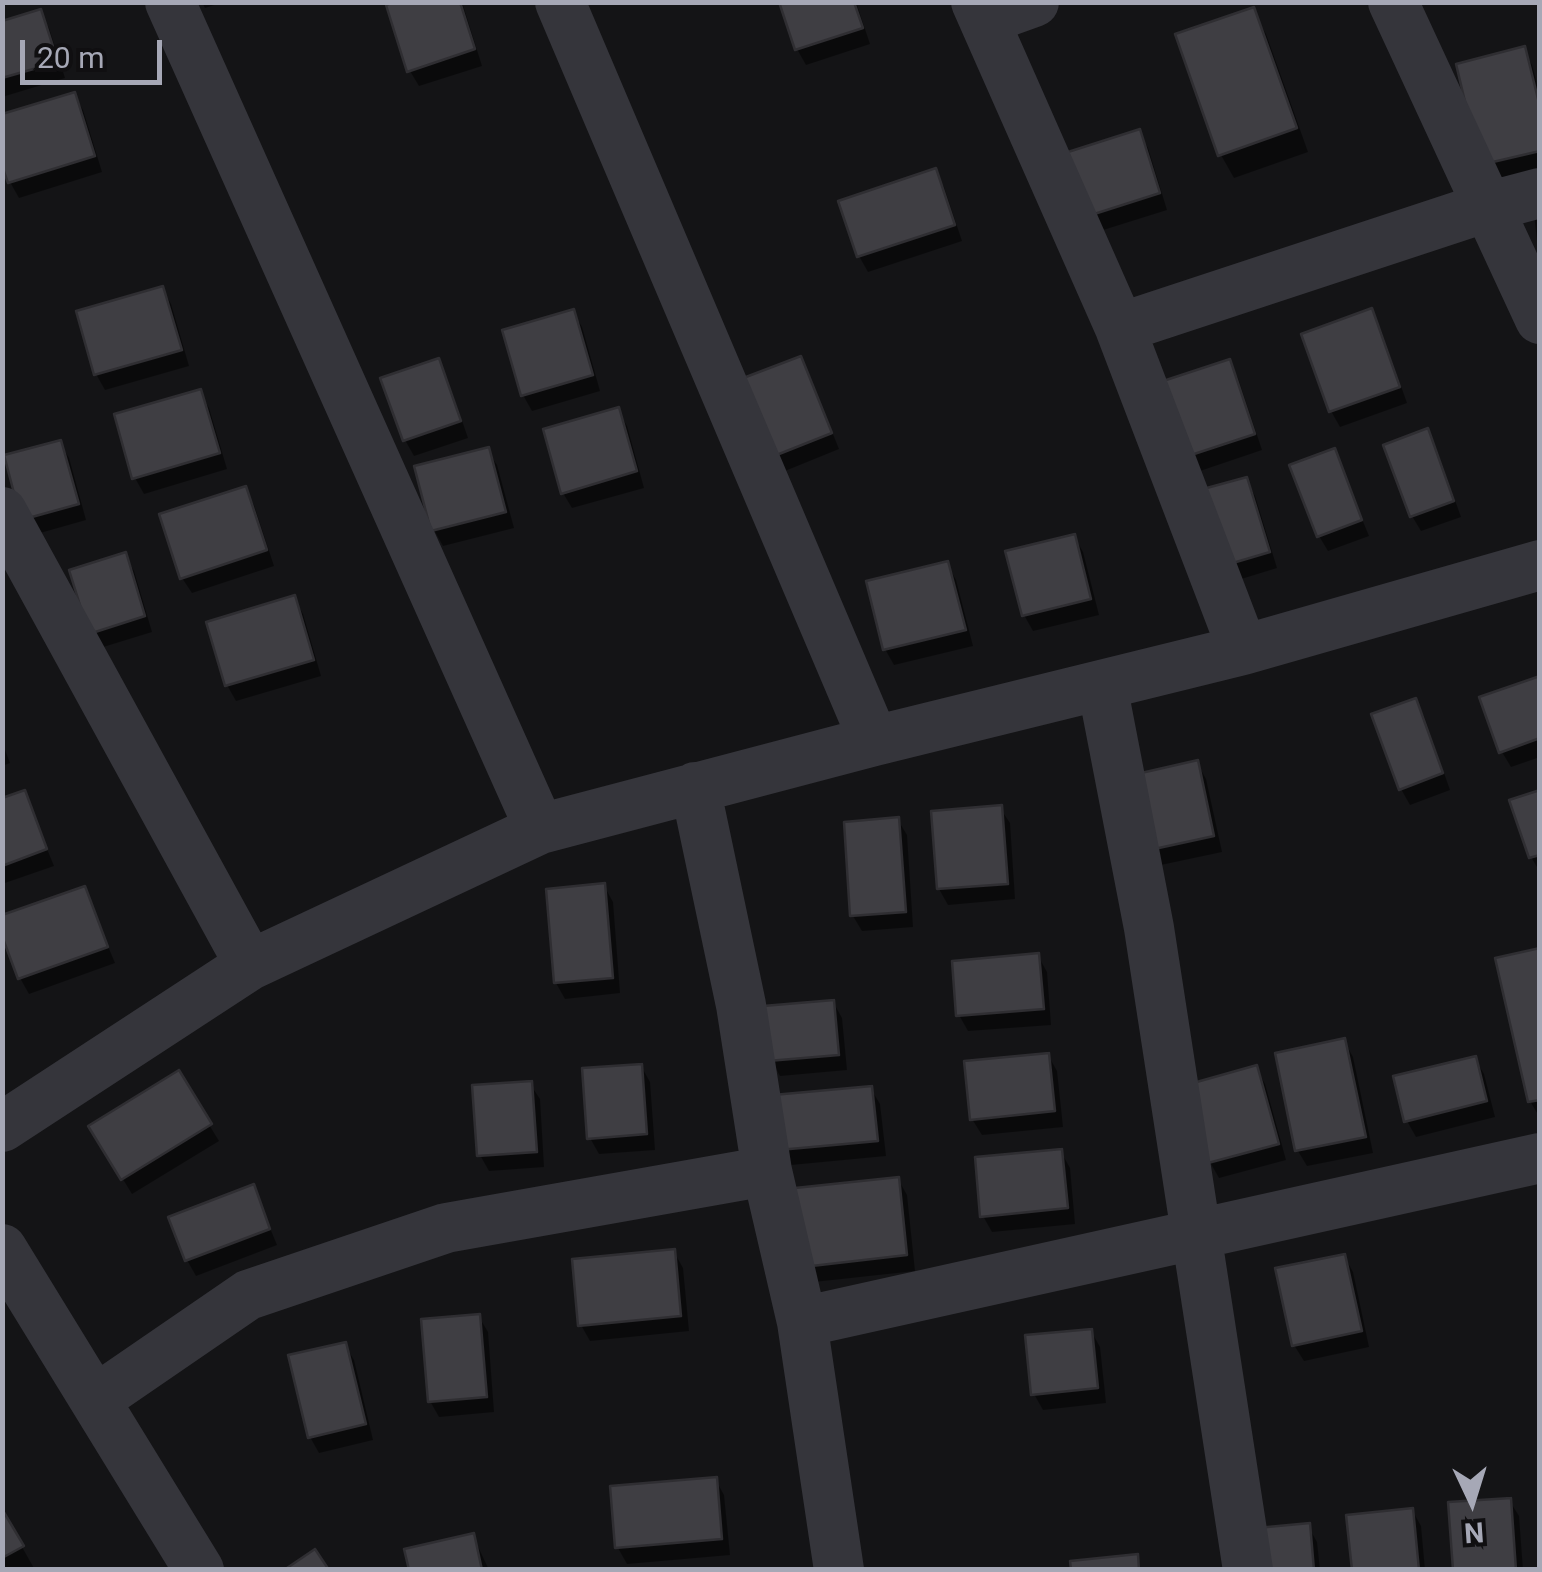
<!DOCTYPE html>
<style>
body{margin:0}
#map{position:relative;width:1542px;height:1572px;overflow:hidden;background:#141416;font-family:Roboto,sans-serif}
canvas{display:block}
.frame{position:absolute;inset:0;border:5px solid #a6a8b6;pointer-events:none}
.north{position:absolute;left:1422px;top:1452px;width:100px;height:100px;-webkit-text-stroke:8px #100f11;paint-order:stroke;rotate:176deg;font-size:28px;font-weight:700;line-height:40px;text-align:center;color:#a6a8b6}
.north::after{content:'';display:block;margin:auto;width:35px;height:45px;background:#a6a8b6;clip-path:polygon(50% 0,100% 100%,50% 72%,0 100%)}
.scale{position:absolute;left:20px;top:40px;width:142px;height:45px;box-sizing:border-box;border:5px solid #a6a8b6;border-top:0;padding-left:12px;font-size:30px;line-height:35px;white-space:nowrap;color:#a6a8b6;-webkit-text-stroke:8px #100f11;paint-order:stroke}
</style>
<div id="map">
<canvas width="1542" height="1572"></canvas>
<div class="frame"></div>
<div class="north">N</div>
<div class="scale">20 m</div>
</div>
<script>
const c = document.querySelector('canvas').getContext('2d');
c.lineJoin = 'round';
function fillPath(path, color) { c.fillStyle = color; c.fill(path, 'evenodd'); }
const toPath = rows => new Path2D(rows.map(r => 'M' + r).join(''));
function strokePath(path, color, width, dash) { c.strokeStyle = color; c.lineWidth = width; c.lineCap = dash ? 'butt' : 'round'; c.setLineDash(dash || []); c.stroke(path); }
fillPath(toPath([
 [202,2,224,2,205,8],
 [403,2,462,2,482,66,419,86,410,71],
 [782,2,856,2,870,44,806,65,797,49],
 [1252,10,1266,34,1308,152,1234,178,1221,155],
 [40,12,49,28,65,78,2,97,2,23],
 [1523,49,1532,65,1540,94,1540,169,1492,180,1483,164],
 [74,95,83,110,102,172,19,198,10,182],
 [1139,132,1148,148,1167,210,1100,231,1091,215],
 [935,171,944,187,962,241,868,272,859,256],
 [1540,204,1540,268,1533,205],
 [162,288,171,304,189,366,105,390,96,374],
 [1371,311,1380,327,1407,403,1340,427,1331,411],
 [573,312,582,327,600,391,532,411,523,395,505,331],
 [437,361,447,377,468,438,414,456,405,440,384,380],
 [1229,362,1238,378,1262,450,1197,472,1188,456],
 [809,375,839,449,780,473,771,457],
 [200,392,209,408,227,469,144,494,135,478],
 [618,410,627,426,644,488,572,508,563,493],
 [1427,431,1436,447,1461,517,1421,531,1412,516],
 [60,443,69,458,86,520,33,535,24,519],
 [487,450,497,465,514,528,443,546,434,530],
 [1334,451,1369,536,1328,551,1319,536],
 [1246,480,1255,496,1277,568,1238,580,1229,564],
 [245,489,254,505,274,566,192,593,182,578],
 [1074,536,1083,552,1099,615,1033,631,1024,615,1008,553],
 [125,555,134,571,152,632,100,648,91,633],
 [947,564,956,580,973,646,894,665,885,649],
 [294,598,303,614,321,676,236,701,227,685],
 [1540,678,1540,757,1511,767,1502,752],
 [1415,701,1424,716,1450,790,1410,805,1401,789],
 [2,742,10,763,2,766],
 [1197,763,1206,779,1222,852,1156,866,1147,850],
 [1540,792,1540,872,1531,857],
 [24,793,54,866,2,884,2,801],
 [1000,808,1010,823,1015,899,948,905,939,889],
 [898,820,907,835,913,927,862,931,853,916],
 [604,886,613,902,620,993,565,999,556,983],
 [84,889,115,963,29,994,20,978],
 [1540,951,1540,1118,1530,1101],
 [1038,956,1047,972,1051,1025,968,1031,959,1015],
 [833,1002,842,1018,847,1070,780,1076,771,1060],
 [1344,1041,1353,1057,1373,1153,1307,1166,1298,1151,1278,1055],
 [1048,1055,1057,1071,1063,1127,982,1135,972,1119],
 [1475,1059,1484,1074,1495,1117,1416,1137,1407,1121],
 [641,1066,650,1082,655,1150,599,1154,590,1138],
 [1256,1068,1265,1084,1286,1160,1219,1178,1210,1162],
 [178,1074,219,1141,132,1194,91,1127],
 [530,1084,540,1099,544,1167,489,1171,480,1155],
 [871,1089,880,1104,886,1156,791,1165,781,1149],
 [1061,1152,1070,1168,1075,1224,992,1232,983,1216],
 [898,1179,907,1195,915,1271,814,1282,805,1266],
 [253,1187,277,1245,196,1276,187,1260],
 [674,1252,683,1268,689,1331,590,1341,581,1325],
 [1344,1256,1353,1272,1369,1347,1304,1361,1294,1345],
 [479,1317,488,1332,494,1412,439,1417,430,1401],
 [1091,1331,1100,1347,1106,1403,1043,1410,1034,1394],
 [345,1345,354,1360,373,1440,319,1453,310,1437],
 [715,1479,724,1495,730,1555,627,1564,618,1548],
 [1509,1500,1519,1516,1523,1570,1456,1570],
 [1412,1510,1421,1526,1425,1570,1354,1570],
 [2,1514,22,1547,35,1570,2,1570],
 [1308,1526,1317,1542,1320,1570,1252,1570],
 [473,1536,489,1570,411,1570]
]), '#0007');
const building = toPath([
 [394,2,460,2,475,49,407,72,386,5,394,2],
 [779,2,854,2,863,28,795,50,779,2],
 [1254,7,1297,128,1218,156,1175,34,1254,7],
 [41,9,58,62,2,78,2,21,41,9],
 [1525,46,1540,107,1540,151,1480,165,1456,64,1525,46],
 [75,92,95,156,8,183,2,166,2,114,75,92],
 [1140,129,1160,193,1088,216,1068,152,1140,129],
 [936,168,955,225,857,257,838,201,936,168],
 [163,286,182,350,94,375,76,311,163,286],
 [1372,308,1400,387,1329,412,1301,334,1372,308],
 [574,309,593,375,521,396,502,330,574,309],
 [801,356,832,433,769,458,738,380,801,356],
 [439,358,461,421,403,441,380,378,439,358],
 [1230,359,1255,434,1185,457,1160,382,1230,359],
 [201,389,220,453,132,479,114,414,201,389],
 [619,407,637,471,561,494,543,429,619,407],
 [1428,428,1454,501,1410,517,1383,445,1428,428],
 [61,440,79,504,21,520,4,455,61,440],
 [489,447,506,512,431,531,414,466,489,447],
 [1335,448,1362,520,1317,537,1289,465,1335,448],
 [1247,477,1270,552,1226,565,1203,489,1247,477],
 [246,486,267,550,180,579,159,514,246,486],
 [1075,534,1091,599,1022,616,1005,551,1075,534],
 [126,552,145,616,89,634,69,570,126,552],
 [948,561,966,630,883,650,866,581,948,561],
 [295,595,314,660,225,686,206,622,295,595],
 [1540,676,1540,738,1499,753,1479,697,1540,676],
 [1416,698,1443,773,1399,790,1371,714,1416,698],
 [1198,760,1214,836,1145,851,1128,776,1198,760],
 [25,790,47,849,2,866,2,798,25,790],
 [1540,790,1540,855,1529,858,1509,800,1540,790],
 [1002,805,1008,884,937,889,931,811,1002,805],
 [899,817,906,912,850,916,844,822,899,817],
 [605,883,613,978,554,983,546,889,605,883],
 [85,886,108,947,18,979,2,936,2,915,85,886],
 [1540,948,1540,1100,1528,1102,1495,958,1540,948],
 [1039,953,1044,1009,956,1016,952,961,1039,953],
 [834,1000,839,1055,768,1061,763,1006,834,1000],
 [1345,1038,1366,1137,1295,1151,1275,1053,1345,1038],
 [1049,1053,1055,1111,970,1120,964,1061,1049,1053],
 [1476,1056,1487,1101,1404,1122,1393,1076,1476,1056],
 [642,1064,647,1134,587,1139,582,1068,642,1064],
 [1257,1065,1279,1144,1208,1163,1186,1085,1257,1065],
 [179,1070,212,1124,121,1180,88,1126,179,1070],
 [532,1081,537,1152,477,1156,472,1085,532,1081],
 [872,1086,878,1141,779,1150,773,1095,872,1086],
 [1062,1149,1068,1208,980,1217,975,1157,1062,1149],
 [899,1177,907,1255,803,1267,795,1188,899,1177],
 [254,1184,270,1229,185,1261,168,1217,254,1184],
 [675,1249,681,1316,578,1326,572,1259,675,1249],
 [1345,1254,1362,1331,1292,1346,1275,1268,1345,1254],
 [480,1314,487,1397,428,1402,421,1319,480,1314],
 [1092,1329,1098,1388,1031,1395,1025,1335,1092,1329],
 [346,1342,366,1424,308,1438,288,1355,346,1342],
 [717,1477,722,1539,615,1548,610,1486,717,1477],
 [1511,1498,1516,1570,1453,1570,1448,1502,1511,1498],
 [1413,1508,1419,1570,1352,1570,1346,1515,1413,1508],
 [2,1509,24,1546,2,1558,2,1509],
 [1310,1523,1314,1570,1250,1570,1246,1529,1310,1523],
 [474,1533,482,1570,409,1570,404,1549,474,1533],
 [315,1549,329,1570,284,1570,315,1549],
 [1138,1554,1139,1570,1071,1570,1070,1561,1138,1554]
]);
fillPath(building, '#3f3e43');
strokePath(building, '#2f2e32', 2.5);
strokePath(toPath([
 [170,2,540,829],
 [560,2,874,741],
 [976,2,1120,328,1243,650],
 [1393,2,1540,319],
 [984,20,1034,2],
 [1120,328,1487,207,1540,193],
 [2,512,250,965],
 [1102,685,1149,928,1248,1570],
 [695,787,741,1005,767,1171,802,1322,839,1570],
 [2,1127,250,965,540,829,874,741,1243,650,1540,565],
 [2,1249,199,1570],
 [802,1322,1540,1158],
 [95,1400,248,1295,446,1228,767,1171]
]), '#35353b', 50);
</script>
